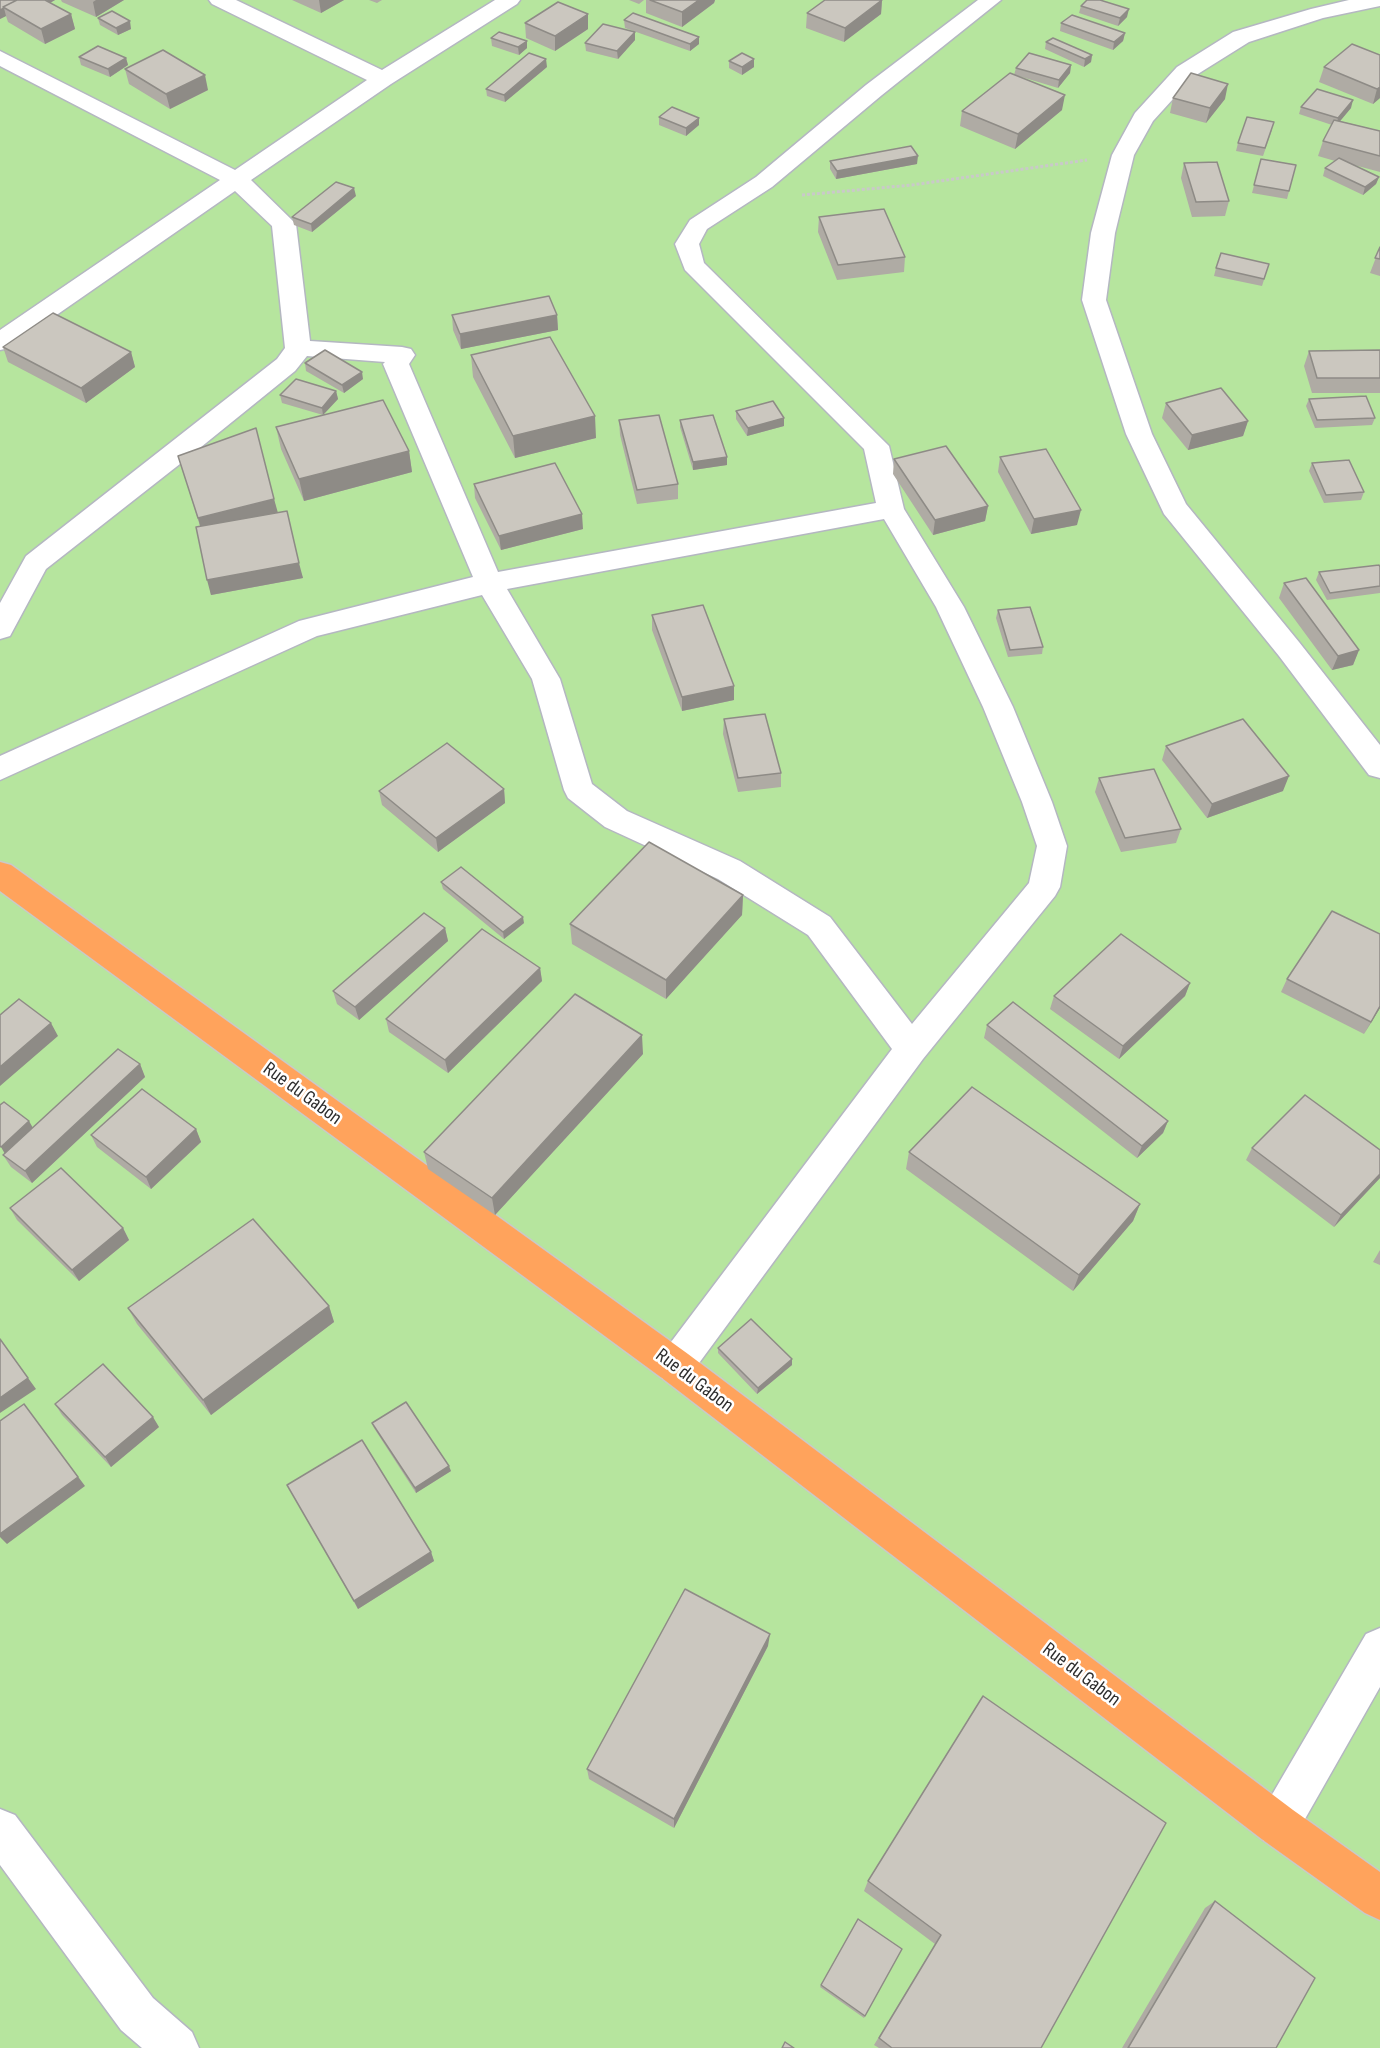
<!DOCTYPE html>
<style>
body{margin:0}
canvas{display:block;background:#efe9e1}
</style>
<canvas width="1380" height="2048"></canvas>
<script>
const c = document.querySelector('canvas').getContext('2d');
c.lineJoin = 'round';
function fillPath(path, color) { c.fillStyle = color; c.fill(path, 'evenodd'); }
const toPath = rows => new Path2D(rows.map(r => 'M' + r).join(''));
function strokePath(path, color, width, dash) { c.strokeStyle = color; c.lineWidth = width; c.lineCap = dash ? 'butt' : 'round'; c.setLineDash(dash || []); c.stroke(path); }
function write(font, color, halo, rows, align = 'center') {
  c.font = font + ' "Sofia Sans Condensed",sans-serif'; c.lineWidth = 5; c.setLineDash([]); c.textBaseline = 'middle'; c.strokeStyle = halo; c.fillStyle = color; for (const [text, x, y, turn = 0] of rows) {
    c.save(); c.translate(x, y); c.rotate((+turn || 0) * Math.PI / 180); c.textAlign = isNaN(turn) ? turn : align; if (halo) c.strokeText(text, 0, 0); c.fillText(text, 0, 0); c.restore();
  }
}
fillPath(toPath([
 [0,0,1380,0,1380,2048,0,2048]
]), '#b6e59e');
const minor = toPath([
 [209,0,236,0,382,70,495,0,520,0,517,4,391,84,251,180,296,224,310,341,402,347,411,349,415,355,409,364,498,572,876,503,864,449,685,270,675,244,690,220,756,177,866,85,978,0,1001,0,882,95,772,187,707,229,699,244,704,263,889,446,904,509,964,607,1013,707,1052,802,1067,846,1060,887,1055,896,923,1059,688,1378,675,1383,662,1378,656,1366,662,1354,892,1049,808,935,718,879,605,827,568,798,564,790,532,679,482,595,317,636,0,780,0,756,299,621,473,577,383,364,385,362,307,356,295,371,185,460,46,569,10,636,0,639,0,603,26,556,277,359,285,348,272,226,235,191,9,348,0,350,0,330,220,180,0,66,0,51,235,170,367,80,212,4,209,0],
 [884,519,936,607,983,707,1022,802,1037,846,1029,883,912,1024,830,917,740,861,627,811,592,784,560,679,507,589,884,519],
 [1349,0,1380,0,1380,6,1323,18,1249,42,1193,77,1153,121,1134,155,1115,233,1106,300,1152,434,1186,504,1299,642,1380,745,1380,778,1369,775,1279,656,1164,514,1126,434,1082,300,1091,233,1112,155,1135,113,1177,67,1233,32,1311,9,1349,0],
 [1380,1628,1380,1687,1293,1840,1278,1846,1263,1840,1257,1825,1263,1810,1366,1634,1380,1628],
 [0,1809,15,1815,153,1998,192,2032,199,2048,142,2048,121,2030,0,1865,0,1809]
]);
const highway = toPath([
 [0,862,11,865,688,1354,1293,1810,1380,1872,1380,1920,1365,1913,1263,1840,662,1378,0,891,0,862]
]);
strokePath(minor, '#b4b7c1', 3);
strokePath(highway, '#c9c9c9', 3);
strokePath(toPath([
 [802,195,912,185,1087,160]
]), '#c9c9c9', 3, [3, 2]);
fillPath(minor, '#fff');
fillPath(highway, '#ffa35c');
fillPath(toPath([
 [0,0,55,0,50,3,71,14,75,29,45,44,8,22,6,16,0,19],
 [61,0,124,0,96,17,62,2],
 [292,0,344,0,321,13],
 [369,0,382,0,377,3],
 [629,0,644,0,639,4],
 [646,0,715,0,714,3,682,27,646,13],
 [882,0,881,14,844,42,806,28,807,13],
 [1081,6,1127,17,1118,26,1079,13],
 [588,14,588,29,555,51,526,38,525,23],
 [98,18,131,29,118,35,100,25],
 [624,20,699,44,690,51,625,28],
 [1061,23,1125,33,1123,41,1113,50,1060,31],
 [635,32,635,40,618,59,586,51,585,43],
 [491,38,527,41,527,48,519,55,492,46],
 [1046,42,1092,55,1091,62,1084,67,1045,49],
 [1380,55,1380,98,1373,104,1319,82,1324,67],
 [79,57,126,58,128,65,110,77,81,65],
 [729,61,754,67,742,75,729,68],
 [1071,65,1070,73,1058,88,1015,75,1062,110,1015,149,960,126,962,111,1014,75,1016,68],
 [547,67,505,102,487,96,486,89],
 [125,69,208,90,170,109,129,84],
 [1173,98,1225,99,1206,123,1170,113],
 [1301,107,1351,108,1340,121,1380,131,1380,172,1354,165,1379,177,1376,184,1363,195,1323,176,1325,168,1335,161,1318,156,1323,141,1332,125,1299,114],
 [659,117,699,125,686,136,659,125],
 [1272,130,1263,156,1236,151,1238,143],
 [1261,159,1296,165,1287,199,1252,193],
 [830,161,917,164,836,179,830,169],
 [1184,163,1229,201,1225,216,1192,217,1181,178],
 [356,196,312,232,294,225,292,217],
 [819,217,905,257,904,272,837,280,818,232],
 [1380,247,1380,276,1370,273],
 [1269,264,1262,286,1214,276,1216,268],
 [452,315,557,315,558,330,461,349,453,330],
 [3,347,131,352,135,367,86,403,8,362],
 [1380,350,1380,393,1312,393,1304,366,1309,351],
 [471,355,596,438,515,458,473,377],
 [305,363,363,379,344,393,306,371],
 [336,391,338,399,323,415,409,451,412,472,304,501,281,449,276,427,323,415,282,403,280,395],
 [1309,399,1375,418,1372,425,1315,428,1306,406],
 [1166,403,1248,421,1243,436,1188,450,1162,418],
 [736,411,784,426,747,436,736,419],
 [619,420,678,484,678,499,637,504,620,435],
 [680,420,727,465,693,470,680,427],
 [178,456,274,499,277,513,303,578,211,595,200,526],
 [1000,457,1077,525,1031,534,998,472],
 [894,459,988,506,985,521,933,535,893,474],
 [1312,463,1364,492,1361,500,1324,503,1309,471],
 [474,484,583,529,501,550,475,498],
 [1380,567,1380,593,1327,600,1316,580,1319,572],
 [1284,583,1359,650,1353,665,1332,670,1279,598],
 [998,610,1043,647,1042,654,1008,657,996,618],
 [652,615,734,686,734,700,682,711,652,630],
 [724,719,781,773,781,787,738,792,723,734],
 [1166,746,1283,791,1207,818,1162,760],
 [1099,778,1181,829,1176,843,1121,852,1095,792],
 [504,789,505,803,438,852,382,805,379,791],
 [441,882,524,923,504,939,443,889],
 [743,895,742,915,666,999,572,944,570,924],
 [445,928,448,941,359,1020,337,1004,333,991],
 [1380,934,1380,1008,1364,1034,1281,992,1287,979],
 [540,968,542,981,448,1073,389,1032,386,1019],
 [1190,983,1185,996,1119,1059,1050,1009,1054,996],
 [987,1025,1168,1121,1163,1133,1137,1158,984,1038],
 [643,1054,495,1215,428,1169,424,1152],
 [140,1064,145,1077,32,1183,11,1167,3,1155],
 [196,1129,201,1142,151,1189,97,1147,91,1135],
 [1252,1148,1380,1150,1380,1178,1334,1227,1246,1160],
 [909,1152,1140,1204,1133,1221,1073,1291,906,1169],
 [10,1208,123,1228,129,1240,79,1281,17,1220],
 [1380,1250,1380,1265,1373,1262],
 [329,1306,334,1322,211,1415,137,1324,128,1308],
 [718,1348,792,1365,757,1394,718,1353],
 [55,1404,159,1427,111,1467,62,1415],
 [372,1423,451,1471,416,1493,374,1428],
 [287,1485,431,1552,434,1561,358,1609],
 [768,1646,674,1828,589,1779,587,1769],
 [983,1696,1041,2048,879,2048,874,2045,935,1944,864,1891,868,1881],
 [1215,1901,1276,2048,1122,2048,1205,1908],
 [858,1919,902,1949,864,2018,820,1987]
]), '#afaba4');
fillPath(toPath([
 [47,0,55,0,48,4],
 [96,0,124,0,96,17,93,2],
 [319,0,344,0,321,13],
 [699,0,715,0,714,3,682,27,682,12],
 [882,0,881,14,844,42,845,28],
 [4,8,6,16,0,19,0,10],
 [1129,9,1127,17,1118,26,1120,18],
 [71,14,75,29,45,44,41,29],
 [588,14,588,29,555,51,555,36],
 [130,21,131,29,118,35,116,28],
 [635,32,635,40,618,59,617,51],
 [1125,33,1123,41,1113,50,1114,42],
 [699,37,699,44,690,51,690,44],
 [527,41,527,48,519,55,518,47],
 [1092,55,1091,62,1084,67,1085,59],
 [126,58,128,65,110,77,108,69],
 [546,59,547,67,505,102,504,95],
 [754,59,754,67,742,75,742,67],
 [1071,65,1070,73,1058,88,1059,80],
 [205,75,208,90,170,109,166,94],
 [1228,84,1225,99,1206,123,1210,108],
 [1380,87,1380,98,1373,104,1377,89],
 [1065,95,1062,110,1015,149,1018,134],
 [1353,100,1351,108,1336,126,1338,118],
 [699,118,699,125,686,136,686,128],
 [918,156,917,164,836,179,837,171],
 [1379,177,1376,184,1363,195,1365,187],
 [354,188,356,196,312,232,311,224],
 [557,315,558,330,461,349,460,334],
 [131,352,135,367,86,403,81,388],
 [362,372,363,379,344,393,342,385],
 [336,391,338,399,323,415,322,408],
 [595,416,596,438,515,458,513,436],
 [784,418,784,426,747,436,748,428],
 [1248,421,1243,436,1188,450,1192,435],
 [409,451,412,472,304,501,299,479],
 [727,457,727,465,693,470,693,462],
 [274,499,278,513,202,533,198,518],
 [988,506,985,521,933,535,935,520],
 [1081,510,1077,525,1031,534,1034,519],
 [582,514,583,529,501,550,499,536],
 [299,563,303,578,211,595,207,580],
 [1359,650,1353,665,1332,670,1338,656],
 [734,686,734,700,682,711,682,697],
 [1289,776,1283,791,1207,818,1212,804],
 [504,789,505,803,438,852,436,838],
 [743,895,742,915,666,999,666,980],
 [523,917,524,923,504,939,503,932],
 [445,928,448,941,359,1020,355,1007],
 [540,968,542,981,448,1073,445,1060],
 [1190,983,1185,996,1119,1059,1123,1046],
 [1380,1006,1380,1008,1364,1034,1371,1022],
 [51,1023,58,1036,0,1086,0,1067],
 [642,1035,643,1054,495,1215,492,1198],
 [140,1064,145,1077,32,1183,25,1171],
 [29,1121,33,1128,5,1154,1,1147],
 [1168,1121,1163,1133,1137,1158,1142,1146],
 [196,1129,201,1142,151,1189,146,1177],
 [1380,1174,1380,1178,1334,1227,1341,1215],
 [1140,1204,1133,1221,1073,1291,1079,1275],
 [123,1228,129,1240,79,1281,72,1270],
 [329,1306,334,1322,211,1415,203,1400],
 [0,1339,36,1389,0,1413],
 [792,1359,792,1365,757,1394,758,1388],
 [24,1404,85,1486,7,1544,0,1537,0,1534],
 [153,1417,159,1427,111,1467,105,1457],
 [449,1466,451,1471,416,1493,415,1488],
 [431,1552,434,1561,358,1609,354,1601],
 [770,1634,768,1646,674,1828,674,1819]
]), '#8e8b86');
const building = toPath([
 [0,0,17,0,3,7,4,8,0,10,0,0],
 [17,0,45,0,71,14,41,29,3,7,17,0],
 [650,0,699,0,682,12,650,0],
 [825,0,882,0,845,28,807,13,825,0],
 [1087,0,1100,0,1129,9,1120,18,1081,6,1087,0],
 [558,2,588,14,555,36,525,23,558,2],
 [112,11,130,21,116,28,98,18,112,11],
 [633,13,699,37,690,44,624,20,633,13],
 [1072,15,1125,33,1114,42,1061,23,1072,15],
 [603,24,635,32,617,51,585,43,603,24],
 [499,32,527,41,518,47,491,38,499,32],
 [1053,38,1092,55,1085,59,1046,42,1053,38],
 [1352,44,1380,55,1380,87,1377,89,1324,67,1352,44],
 [98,46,126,58,108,69,79,57,98,46],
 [163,50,205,75,166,94,125,69,163,50],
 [529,53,546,59,504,95,486,89,529,53],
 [742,53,754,59,742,67,729,61,742,53],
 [1029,53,1071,65,1059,80,1016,68,1029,53],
 [1010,73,1065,95,1018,134,962,111,1010,73],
 [1191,73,1228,84,1210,108,1173,98,1191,73],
 [1317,89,1353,100,1338,118,1301,107,1317,89],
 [672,107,699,118,686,128,659,117,672,107],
 [1247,117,1274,122,1265,148,1238,143,1247,117],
 [1334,120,1380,131,1380,156,1323,141,1334,120],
 [911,146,918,156,837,171,830,161,911,146],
 [1339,158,1379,177,1365,187,1325,168,1339,158],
 [1261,159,1296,165,1289,191,1254,185,1261,159],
 [1217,162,1229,201,1196,202,1184,163,1217,162],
 [336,182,354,188,311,224,292,217,336,182],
 [884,209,905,257,838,265,819,217,884,209],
 [1380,247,1380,259,1375,258,1380,247],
 [1221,253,1269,264,1264,279,1216,268,1221,253],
 [549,296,557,315,460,334,452,315,549,296],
 [53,313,131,352,81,388,3,347,53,313],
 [550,337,595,416,513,436,471,355,550,337],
 [325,350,362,372,342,385,305,363,325,350],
 [1380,350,1380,378,1317,378,1309,351,1380,350],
 [296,379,336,391,322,408,280,395,296,379],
 [1221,388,1248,421,1192,435,1166,403,1221,388],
 [1366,396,1375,418,1317,420,1309,399,1366,396],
 [383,400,409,451,299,479,276,427,383,400],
 [773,401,784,418,748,428,736,411,773,401],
 [659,415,678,484,637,490,619,420,659,415],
 [713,415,727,457,693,462,680,420,713,415],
 [256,428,274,499,198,518,178,456,256,428],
 [946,446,988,506,935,520,894,459,946,446],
 [1046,449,1081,510,1034,519,1000,457,1046,449],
 [1349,460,1364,492,1326,495,1312,463,1349,460],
 [555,463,582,514,499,536,474,484,555,463],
 [287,511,299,563,207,580,196,527,287,511],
 [1379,565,1380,567,1380,586,1330,593,1319,572,1379,565],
 [1306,578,1359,650,1338,656,1284,583,1306,578],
 [703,605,734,686,682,697,652,615,703,605],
 [1030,607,1043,647,1010,650,998,610,1030,607],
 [765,714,781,773,738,778,724,719,765,714],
 [1243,719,1289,776,1212,804,1166,746,1243,719],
 [447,743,504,789,436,838,379,791,447,743],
 [1154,769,1181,829,1125,838,1099,778,1154,769],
 [649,842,743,895,666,980,570,924,649,842],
 [461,867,523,917,503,932,441,882,461,867],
 [1332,911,1380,934,1380,1006,1371,1022,1287,979,1332,911],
 [424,913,445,928,355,1007,333,991,424,913],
 [482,929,540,968,445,1060,386,1019,482,929],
 [1121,934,1190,983,1123,1046,1054,996,1121,934],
 [575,994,642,1035,492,1198,424,1152,575,994],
 [19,999,51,1023,0,1067,0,1015,19,999],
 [1013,1002,1168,1121,1142,1146,987,1025,1013,1002],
 [118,1049,140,1064,25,1171,3,1155,118,1049],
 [972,1087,1140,1204,1079,1275,909,1152,972,1087],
 [142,1089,196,1129,146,1177,91,1135,142,1089],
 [1305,1095,1380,1150,1380,1174,1341,1215,1252,1148,1305,1095],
 [4,1102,29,1121,1,1147,0,1146,0,1105,4,1102],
 [61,1168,123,1228,72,1270,10,1208,61,1168],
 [253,1219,329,1306,203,1400,128,1308,253,1219],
 [751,1319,792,1359,758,1388,718,1348,751,1319],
 [0,1339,28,1378,0,1398,0,1339],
 [103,1364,153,1417,105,1457,55,1404,103,1364],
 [406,1402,449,1466,415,1488,372,1423,406,1402],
 [24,1404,78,1477,0,1534,0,1421,24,1404],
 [362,1440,431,1552,354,1601,287,1485,362,1440],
 [685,1589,770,1634,674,1819,587,1769,685,1589],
 [983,1696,1166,1823,1041,2048,892,2048,879,2038,941,1935,868,1881,983,1696],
 [1215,1901,1315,1978,1276,2048,1128,2048,1215,1901],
 [858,1919,902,1949,865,2016,821,1985,858,1919],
 [785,2042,794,2048,782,2048,785,2042]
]);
fillPath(building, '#cbc7bf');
strokePath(building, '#8e8b86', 1.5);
write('20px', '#2e2e2e', '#fff', [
 ["Rue du Gabon",302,1094,36],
 ["Rue du Gabon",694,1381,37],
 ["Rue du Gabon",1081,1675,37]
]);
</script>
